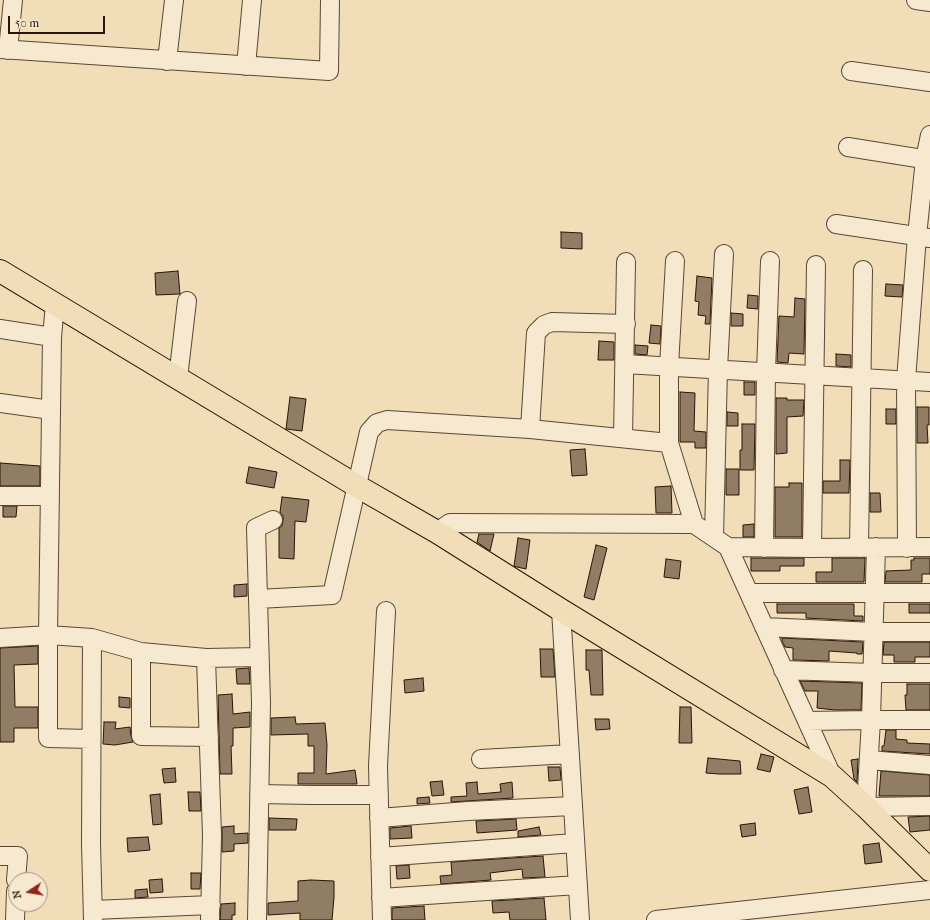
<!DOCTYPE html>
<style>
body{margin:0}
#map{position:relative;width:930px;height:920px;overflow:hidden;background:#f1ddb7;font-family:"IM FELL French Canon",serif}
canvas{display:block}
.north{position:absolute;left:8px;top:872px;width:40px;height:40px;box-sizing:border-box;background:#f6e9d0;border:1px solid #a49480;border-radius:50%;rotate:258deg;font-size:11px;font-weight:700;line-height:16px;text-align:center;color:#291509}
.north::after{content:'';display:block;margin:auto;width:14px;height:18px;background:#8f2418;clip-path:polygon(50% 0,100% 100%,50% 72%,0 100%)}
.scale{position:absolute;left:8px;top:16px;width:97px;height:18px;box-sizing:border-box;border:2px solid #291509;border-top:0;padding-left:5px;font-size:12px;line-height:14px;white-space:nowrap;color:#291509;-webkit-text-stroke:3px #f6e9d0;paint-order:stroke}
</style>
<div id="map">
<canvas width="930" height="920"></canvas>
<div class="north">N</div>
<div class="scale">50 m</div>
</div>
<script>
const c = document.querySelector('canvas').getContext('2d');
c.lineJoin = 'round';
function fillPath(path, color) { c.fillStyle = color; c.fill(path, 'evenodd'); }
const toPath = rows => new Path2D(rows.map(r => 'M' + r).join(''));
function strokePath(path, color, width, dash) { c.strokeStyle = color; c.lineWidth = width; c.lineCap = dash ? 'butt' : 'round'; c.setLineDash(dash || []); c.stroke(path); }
const building = toPath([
 [561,232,582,233,582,249,561,248,561,232],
 [178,271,180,294,156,295,155,273,178,271],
 [697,276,712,278,710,324,705,324,706,316,698,315,699,302,695,301,697,276],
 [886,284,903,285,902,297,885,296,886,284],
 [748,295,758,296,758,309,747,308,748,295],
 [795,298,805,299,804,354,789,353,788,363,777,362,779,316,794,317,795,298],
 [731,313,743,314,743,326,731,326,731,313],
 [651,325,661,326,660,344,649,343,651,325],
 [599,341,614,342,614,360,598,360,599,341],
 [635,345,648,346,647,355,635,354,635,345],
 [836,354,851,355,851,367,836,366,836,354],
 [744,382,755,382,755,395,744,395,744,382],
 [680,392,695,393,694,431,706,432,706,448,695,448,695,442,680,442,680,392],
 [290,397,306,399,302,431,286,429,290,397],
 [776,398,787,398,787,400,804,400,803,416,787,417,787,453,776,454,776,398],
 [917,407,929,407,929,425,927,425,928,443,917,443,917,407],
 [886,409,896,409,896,424,886,424,886,409],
 [727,412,738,413,738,426,727,426,727,412],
 [742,424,755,424,754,470,740,470,740,450,742,450,742,424],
 [585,449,587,475,572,476,570,450,585,449],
 [840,460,850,460,849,493,823,493,823,481,840,481,840,460],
 [0,463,40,466,40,486,0,486,0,463],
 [249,467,277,472,274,488,246,483,249,467],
 [726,469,739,469,739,495,726,495,726,469],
 [789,483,802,483,802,537,775,537,775,487,789,487,789,483],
 [671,486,672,513,656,513,655,487,671,486],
 [870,493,880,493,881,512,870,512,870,493],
 [282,497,309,500,306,522,295,521,294,559,279,558,279,528,282,526,283,520,283,516,280,512,282,497],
 [3,506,17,506,16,517,3,517,3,506],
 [754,524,754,537,743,537,743,525,754,524],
 [479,534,494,534,490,551,477,542,479,534],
 [518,538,530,540,526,569,517,567,514,566,518,538],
 [596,545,607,548,594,600,584,597,596,545],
 [751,558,804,558,804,566,780,566,780,571,751,571,751,558],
 [832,558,865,558,864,582,816,582,816,572,832,572,832,558],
 [914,558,930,558,930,574,922,574,922,582,885,582,886,571,911,570,911,560,914,560,914,558],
 [666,559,681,561,679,579,664,577,666,559],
 [247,584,247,596,234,597,234,585,247,584],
 [777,604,854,604,854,616,863,616,863,621,806,618,806,613,777,613,777,604],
 [909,604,930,604,930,613,909,613,909,604],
 [782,638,863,642,862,654,857,654,857,653,829,651,829,661,793,660,793,648,785,647,782,641,782,638],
 [884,642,930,642,930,657,915,657,915,662,894,662,894,655,883,655,884,642],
 [38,646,38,664,14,665,15,707,38,707,38,728,14,728,14,742,0,742,0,648,38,646],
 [540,649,553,649,555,677,541,677,540,649],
 [586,650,602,650,603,695,591,695,589,670,586,670,586,650],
 [249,668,250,684,237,684,236,669,249,668],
 [423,678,424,691,405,693,404,680,423,678],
 [800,681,862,683,861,710,835,710,817,708,818,691,805,691,800,681],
 [907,684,930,684,930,710,906,710,905,695,907,695,907,684],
 [232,694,233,714,250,712,250,727,233,728,233,746,231,746,232,774,220,774,218,695,232,694],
 [119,697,130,698,130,708,119,707,119,697],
 [680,707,691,707,692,743,679,743,680,707],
 [295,717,296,724,325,723,327,745,326,774,355,770,357,784,298,784,298,773,314,773,314,746,308,746,308,734,271,735,271,718,295,717],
 [595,719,609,719,610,729,596,730,595,719],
 [104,722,116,722,115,729,130,727,131,736,133,742,115,745,103,744,104,722],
 [886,730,896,730,896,739,907,740,907,743,930,744,930,754,882,751,882,746,884,746,886,730],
 [761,754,774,757,770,772,757,769,761,754],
 [708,758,740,761,741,774,719,774,706,773,708,758],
 [858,759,857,782,854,779,851,760,858,759],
 [548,767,560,767,561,780,549,781,548,767],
 [175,768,176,782,164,783,162,769,175,768],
 [881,771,930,775,930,796,879,796,881,771],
 [442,781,444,795,432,796,430,782,442,781],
 [477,782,478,794,501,792,500,784,512,782,513,798,451,802,451,797,467,796,466,783,477,782],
 [808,787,812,812,799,814,794,790,808,787],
 [188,792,200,792,201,811,189,811,188,792],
 [160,794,162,824,153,825,150,795,160,794],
 [429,797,430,803,417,804,417,798,429,797],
 [930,816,930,830,910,832,908,817,930,816],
 [269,818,297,819,296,830,269,830,269,818],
 [516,819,517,830,477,833,476,821,516,819],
 [755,823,756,835,742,837,740,825,755,823],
 [234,826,234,834,248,833,248,843,234,844,234,851,222,852,222,827,234,826],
 [411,826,412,838,390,839,390,828,411,826],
 [539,827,541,835,518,837,518,831,539,827],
 [148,837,150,850,128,852,127,838,148,837],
 [879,843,882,862,865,864,863,845,879,843],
 [543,856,545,877,523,878,522,869,490,873,491,880,441,884,440,876,452,875,451,862,543,856],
 [409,865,410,878,397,879,396,866,409,865],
 [191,873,201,873,200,889,191,889,191,873],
 [162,879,163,892,150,893,149,880,162,879],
 [311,880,334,881,334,897,332,920,300,920,300,913,268,915,268,903,298,901,298,881,311,880],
 [147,889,148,897,135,898,135,890,147,889],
 [544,898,546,920,510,920,509,912,493,913,492,901,544,898],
 [235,903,235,915,232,915,232,920,220,920,221,904,235,903],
 [424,906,425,920,392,920,392,908,424,906]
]);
fillPath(building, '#917d63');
strokePath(building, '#291509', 1);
const minor = toPath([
 [916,0,930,2],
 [0,49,329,71,330,0],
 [8,50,13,0],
 [167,61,174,0],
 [246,66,252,0],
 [851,71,930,82],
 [848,147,930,160],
 [836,224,930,238],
 [55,304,52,337,48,635,48,738,91,739],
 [0,329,52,337],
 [625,364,930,382],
 [178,378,187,301],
 [0,403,51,410],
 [530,429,536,333,544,325,552,322,626,324],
 [623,438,626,262],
 [669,443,669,366,675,261],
 [0,496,50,496],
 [437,532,450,523,694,524,728,547,832,776],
 [714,537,718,369,724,254],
 [728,547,812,548,930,547],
 [876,547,871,720,866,807,930,806],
 [764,548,766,372,770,261],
 [812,548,816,265],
 [859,548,863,270],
 [907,548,906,380,917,236,925,159,930,135],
 [749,593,930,593],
 [258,599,332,595,369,432,377,423,387,420,530,429,669,443,694,524],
 [561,610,580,920],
 [764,627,874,632,930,632],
 [0,638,48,635,92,638,141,652,206,658,259,657],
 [92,638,91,843,93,920],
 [141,652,141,736,209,737],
 [206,658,212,835,210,920],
 [783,670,873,673,930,673],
 [807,721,871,720,930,720],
 [481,759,570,754],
 [869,760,930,765],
 [259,794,311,795,379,795],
 [379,818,468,811,573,806],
 [0,856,18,856,16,880],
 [380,857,575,843],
 [381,898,578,885],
 [93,910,211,905],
 [15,920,16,891],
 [257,920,261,703,256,528,273,520],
 [382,920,378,766,386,611],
 [656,920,930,890]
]);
const major = toPath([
 [0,271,357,486,437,532,561,610,832,776,866,807,930,870]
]);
strokePath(minor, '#5b4734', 20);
strokePath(major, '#291509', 24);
strokePath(minor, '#f6e9d0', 18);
strokePath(major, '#f1ddb7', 22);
</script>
